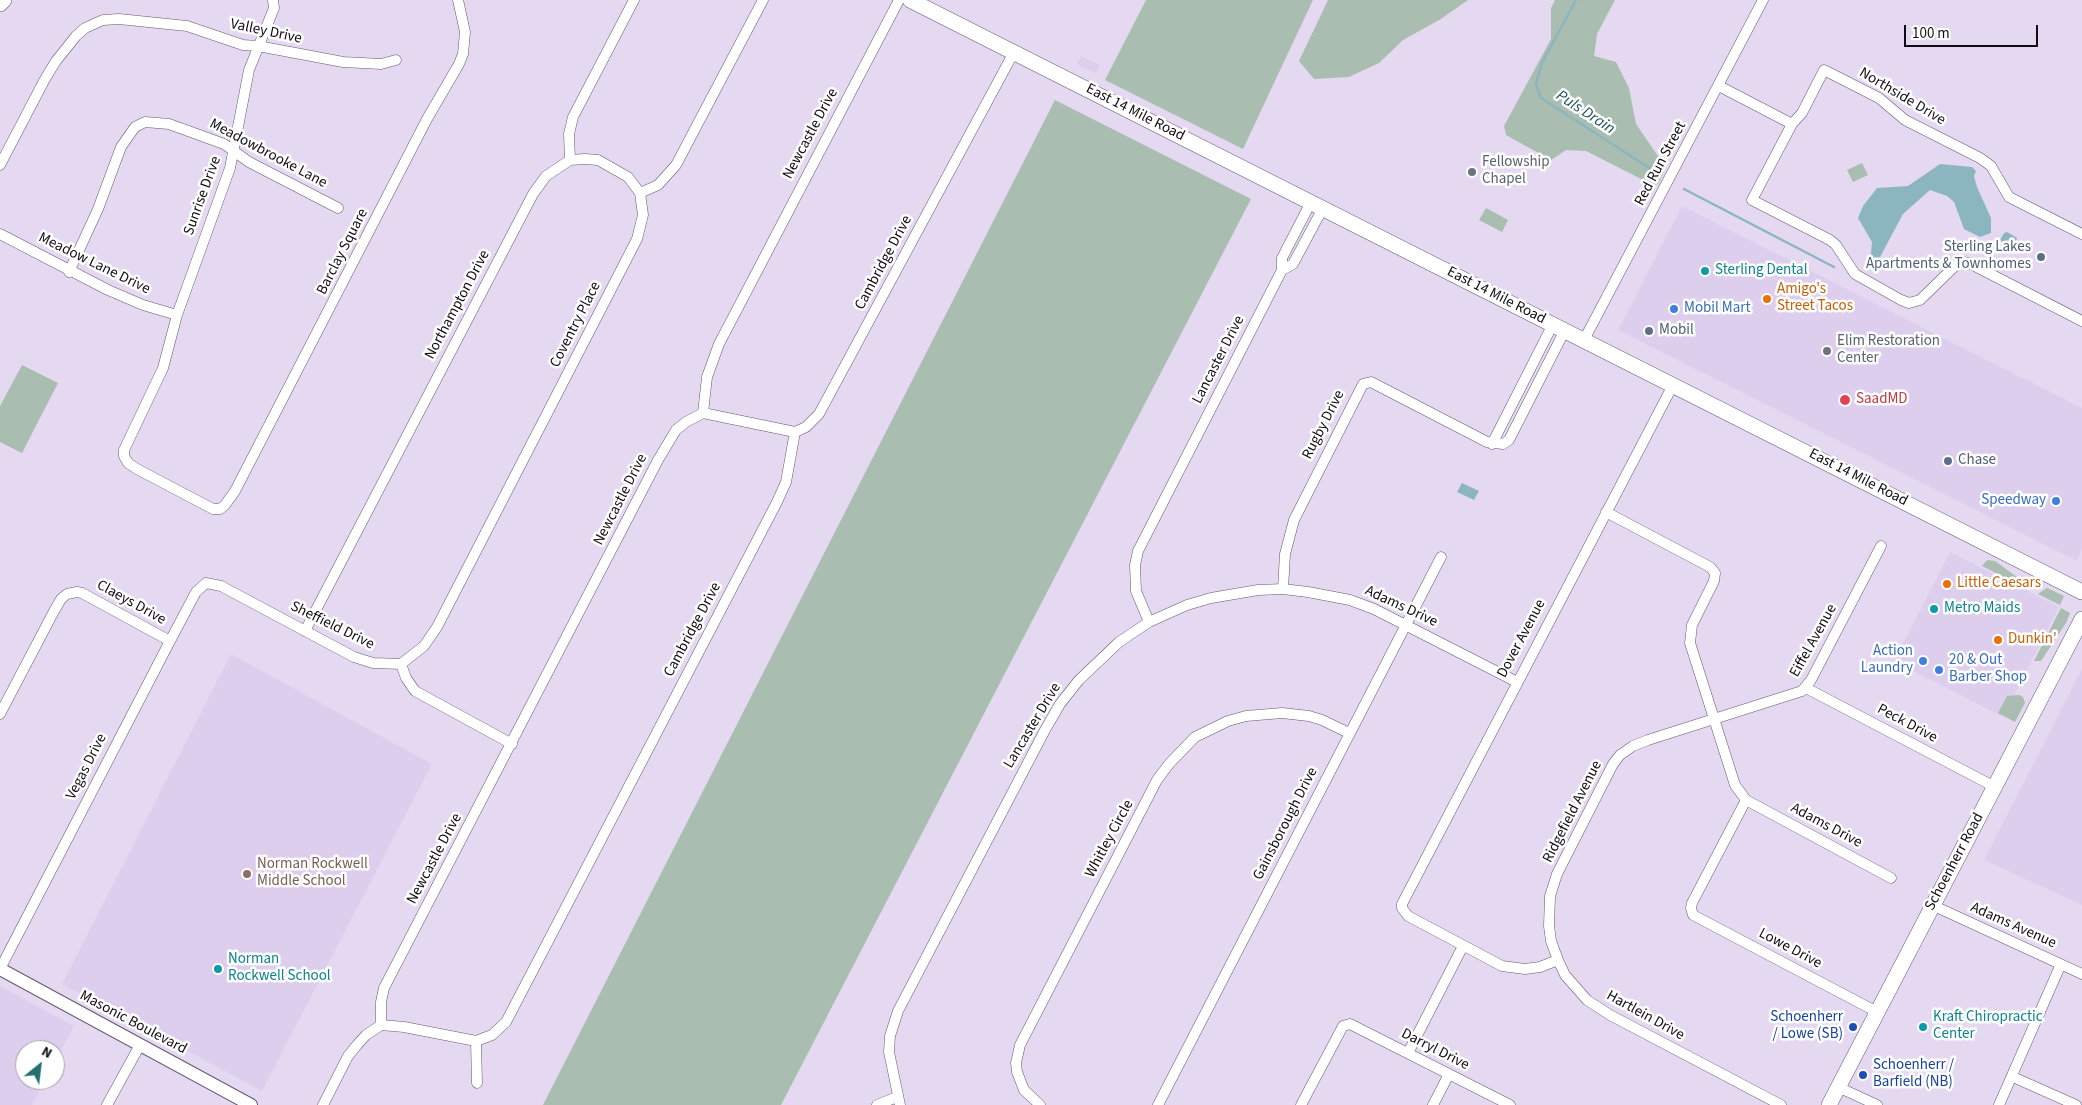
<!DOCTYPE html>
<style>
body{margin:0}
#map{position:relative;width:2082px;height:1105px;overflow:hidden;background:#e5d9f2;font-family:"Source Sans 3",sans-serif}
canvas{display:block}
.north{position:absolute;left:15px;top:1040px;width:50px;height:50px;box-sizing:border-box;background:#fff;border:1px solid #9f9ea1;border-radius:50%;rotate:29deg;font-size:14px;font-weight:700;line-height:20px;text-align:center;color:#100c14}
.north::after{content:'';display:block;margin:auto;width:18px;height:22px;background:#246f70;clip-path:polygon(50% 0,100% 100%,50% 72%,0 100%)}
.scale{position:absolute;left:1904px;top:25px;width:134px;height:22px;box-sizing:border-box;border:2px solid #100c14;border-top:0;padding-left:6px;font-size:15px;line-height:18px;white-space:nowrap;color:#100c14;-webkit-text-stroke:4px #fff;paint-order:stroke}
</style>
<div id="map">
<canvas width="2082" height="1105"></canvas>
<div class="north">N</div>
<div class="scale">100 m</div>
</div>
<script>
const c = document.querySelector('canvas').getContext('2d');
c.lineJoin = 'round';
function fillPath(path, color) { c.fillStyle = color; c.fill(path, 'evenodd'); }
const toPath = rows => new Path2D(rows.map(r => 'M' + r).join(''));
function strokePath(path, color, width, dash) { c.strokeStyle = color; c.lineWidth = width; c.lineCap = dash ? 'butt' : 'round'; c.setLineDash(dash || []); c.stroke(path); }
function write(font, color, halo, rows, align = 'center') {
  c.font = font + ' "Source Sans 3",sans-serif'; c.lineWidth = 5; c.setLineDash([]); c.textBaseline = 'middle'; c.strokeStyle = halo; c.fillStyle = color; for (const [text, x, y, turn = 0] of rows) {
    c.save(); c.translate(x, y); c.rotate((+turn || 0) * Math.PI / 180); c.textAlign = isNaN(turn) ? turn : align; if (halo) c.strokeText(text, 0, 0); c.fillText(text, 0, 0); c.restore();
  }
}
fillPath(toPath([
 [1081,56,1100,65,1096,73,1077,64],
 [1682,206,2082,408,2082,548,2077,561,1618,330],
 [1950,552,2059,607,2003,717,1894,661],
 [231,654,432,764,262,1091,62,984],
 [2082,669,2082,905,1984,860],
 [0,986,74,1026,55,1062,55,1050,25,1050,25,1080,45,1080,32,1105,0,1105]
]), '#deceee');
fillPath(toPath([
 [1146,0,1313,0,1243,149,1105,80],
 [1328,0,1468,0,1441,19,1403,40,1379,63,1349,77,1314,79,1299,61],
 [1555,0,1615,0,1597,34,1594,56,1616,62,1629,88,1636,124,1662,162,1664,172,1658,184,1653,185,1586,151,1566,150,1551,160,1506,135,1504,126,1551,39,1551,8],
 [1055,100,1251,199,781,1105,543,1105],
 [1862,163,1868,175,1853,182,1847,170],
 [1486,208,1508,220,1502,232,1479,220],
 [22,365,58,383,22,453,0,442,0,406],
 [1987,560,1995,561,2025,583,2027,589,1982,566],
 [2047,588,2064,596,2060,605,2038,594],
 [2061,608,2070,613,2066,623,2041,661,2034,661],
 [2019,695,2023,697,2025,703,2015,722,1998,713,2007,696]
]), '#aabdb1');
fillPath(toPath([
 [1940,164,1972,167,1976,171,1974,176,1977,187,1991,218,1991,233,1980,237,1964,229,1954,202,1947,196,1930,190,1903,214,1880,257,1876,263,1870,262,1872,242,1858,218,1863,206,1877,188,1908,186],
 [2007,232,2017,238,2015,247,2012,248,2002,242,2000,240,2004,233],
 [1462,483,1479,491,1474,500,1457,492]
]), '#8cb6bf');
strokePath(toPath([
 [1576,0,1541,65,1536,84,1541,98,1657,173],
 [1684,189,1834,267]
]), '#8cb6bf', 2.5);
const minor = toPath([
 [273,0,274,8,249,70,230,168,177,315,163,368,124,450,124,456,128,463,137,469,213,509,220,509,225,505,235,491,427,119,459,64,463,54,465,32,458,0],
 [1719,86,1792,124],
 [570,160,569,134,573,117,634,0],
 [0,165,45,79,56,61,76,36,85,28,103,20,119,19,187,26,243,45,258,46,343,62,381,64,396,60],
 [640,193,658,185,676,165,763,0],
 [1311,202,1282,258,1282,270,1293,264,1323,208],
 [0,234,108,290,143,305,177,315],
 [2082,234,2009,197,1991,166,1980,158,1905,120,1879,98,1824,70,1802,113,1792,124,1752,200,1830,240,1836,245,1855,274,1901,300,1909,303,1920,300,1955,266,1963,262,1969,263,2082,321],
 [69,272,98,209,121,147,135,127,145,122,169,124,224,144,249,162,338,208],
 [1584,340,1763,0],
 [703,413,707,377,719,344,899,0],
 [703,413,795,432],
 [795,432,806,427,819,414,1014,52],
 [1492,444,1553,324],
 [1606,512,1710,567,1715,573,1714,581,1692,625,1690,643,1735,785,1746,800,1692,903,1691,908,1693,915,1877,1012],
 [1283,589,1285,554,1294,520,1363,384,1371,382,1487,442,1503,444,1509,440,1565,330],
 [1149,622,1136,591,1135,565,1138,551,1282,270],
 [305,631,533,194,546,176,570,160,585,159,598,160,628,177,640,193,643,215,637,239,437,627,424,646,401,664],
 [1806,688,1995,787],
 [0,714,53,613,61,599,67,594,77,592,82,593,170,641],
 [1746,800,1891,878],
 [1932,905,2082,974],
 [1558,960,1540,967,1525,969,1502,966,1408,916,1402,908,1402,904,1673,385],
 [0,969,170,641,196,592,206,583,221,586,354,657,373,663,401,664,406,678,415,691,512,744],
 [381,1025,381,1002,384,988,658,460,676,430,686,422,703,413],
 [476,1041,477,1083],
 [1408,1053,1463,946],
 [2013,1077,2076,1105],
 [1838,1087,1877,1105],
 [107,1105,140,1045],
 [323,1105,348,1056,357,1045,366,1035,381,1025,404,1027,476,1041,492,1035,506,1022,777,502,786,482,795,432],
 [877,1105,897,1097],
 [900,1105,889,1052,890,1036,898,1011,1045,730,1060,704,1079,680,1119,642,1149,622,1187,605,1211,598,1258,590,1283,589,1308,592,1350,600,1374,609,1517,682],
 [1040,1105,1024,1090,1017,1072,1016,1063,1020,1045,1157,780,1169,764,1195,737,1228,721,1246,716,1282,713,1309,716,1322,720,1349,733],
 [1158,1105,1441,557],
 [1301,1105,1343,1026,1350,1024,1510,1105],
 [1433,1105,1449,1074],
 [1781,1105,1610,1015,1587,1000,1565,975,1558,960,1551,941,1549,926,1550,896,1557,874,1613,764,1620,755,1633,746,1648,740,1802,691,1811,680,1881,546],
 [1999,1105,2061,964]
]);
const tertiary = toPath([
 [0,969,251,1105]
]);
const secondary = toPath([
 [910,0,2082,592],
 [0,4,4,0],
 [1829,1105,2082,619]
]);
strokePath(minor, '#63586e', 11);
strokePath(tertiary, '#63586e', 14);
strokePath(secondary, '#63586e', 16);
strokePath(minor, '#fff', 10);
strokePath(tertiary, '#fff', 12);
strokePath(secondary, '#fff', 15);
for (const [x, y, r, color] of [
 [1472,172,5,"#6b7280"],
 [2041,257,5,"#5c6f8a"],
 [1705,271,5,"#0f9aa8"],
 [1767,299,5,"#e8710a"],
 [1674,309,5,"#3f7fe0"],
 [1649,331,5,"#5c6f8a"],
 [1827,351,5,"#6b7280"],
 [1845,400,6,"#e0444e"],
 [1948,461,5,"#5c6f8a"],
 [2056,501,5,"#3f7fe0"],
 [1947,584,5,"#e8710a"],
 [1934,609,5,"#0f9aa8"],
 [1998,640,5,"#e8710a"],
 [1923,661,5,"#3f7fe0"],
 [1939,670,5,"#3f7fe0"],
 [247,874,5,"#8d6e63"],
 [218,969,5,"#0f9aa8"],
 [1853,1027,5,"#1a4fb4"],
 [1923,1027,5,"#0f9aa8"],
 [1863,1075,5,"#1a4fb4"]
]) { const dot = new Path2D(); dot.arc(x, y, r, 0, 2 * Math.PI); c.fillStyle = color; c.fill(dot); strokePath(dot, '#fff', 2); }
write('15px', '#100c14', '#fff', [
 ["Valley Drive",266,32,12],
 ["Northside Drive",1902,97,31],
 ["East 14 Mile Road",1135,113,27],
 ["Newcastle Drive",811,134,-62],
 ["Meadowbrooke Lane",268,154,28],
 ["Red Run Street",1661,164,-62],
 ["Sunrise Drive",203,196,-70],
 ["Barclay Square",343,252,-63],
 ["Cambridge Drive",884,263,-62],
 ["Meadow Lane Drive",94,264,26],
 ["East 14 Mile Road",1496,296,27],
 ["Northampton Drive",458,305,-62],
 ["Coventry Place",576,325,-63],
 ["Lancaster Drive",1219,360,-63],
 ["Rugby Drive",1324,425,-63],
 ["East 14 Mile Road",1858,478,27],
 ["Newcastle Drive",621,500,-63],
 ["Claeys Drive",131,603,29],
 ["Adams Drive",1401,607,25],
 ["Sheffield Drive",332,626,26],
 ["Cambridge Drive",693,630,-62],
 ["Dover Avenue",1522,639,-62],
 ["Eiffel Avenue",1814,641,-61],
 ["Peck Drive",1907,724,28],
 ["Lancaster Drive",1033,726,-59],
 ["Vegas Drive",87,767,-63],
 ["Ridgefield Avenue",1573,812,-63],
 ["Gainsborough Drive",1286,824,-63],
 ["Adams Drive",1826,826,28],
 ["Whitley Circle",1110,839,-62],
 ["Newcastle Drive",435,859,-62],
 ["Schoenherr Road",1955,862,-62],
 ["Adams Avenue",2013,926,24],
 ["Lowe Drive",1790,949,28],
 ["Hartlein Drive",1645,1016,29],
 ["Masonic Boulevard",133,1023,28],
 ["Darryl Drive",1435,1050,27]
]);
write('15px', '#5b616d', '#fff', [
 ["Fellowship",1482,163],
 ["Chapel",1482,180],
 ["Elim Restoration",1837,342],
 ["Center",1837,359]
], 'left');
write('15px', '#4e5e75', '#fff', [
 ["Sterling Lakes",2031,248,"right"],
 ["Apartments & Townhomes",2031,265,"right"],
 ["Mobil",1659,331],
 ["Chase",1958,461]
], 'left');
write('15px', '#0d838f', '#fff', [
 ["Sterling Dental",1715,271],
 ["Metro Maids",1944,609],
 ["Norman",228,960],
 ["Rockwell School",228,977],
 ["Kraft Chiropractic",1933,1018],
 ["Center",1933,1035]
], 'left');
write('15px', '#c56008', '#fff', [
 ["Amigo's",1777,290],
 ["Street Tacos",1777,307],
 ["Little Caesars",1957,584],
 ["Dunkin'",2008,640]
], 'left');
write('15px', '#366cbe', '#fff', [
 ["Mobil Mart",1684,309],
 ["Speedway",2046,501,"right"],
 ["Action",1913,652,"right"],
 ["Laundry",1913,669,"right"],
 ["20 & Out",1949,661],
 ["Barber Shop",1949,678]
], 'left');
write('15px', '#be3a42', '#fff', [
 ["SaadMD",1856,400]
], 'left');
write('15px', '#785e54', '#fff', [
 ["Norman Rockwell",257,865],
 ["Middle School",257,882]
], 'left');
write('15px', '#164399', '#fff', [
 ["Schoenherr",1843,1018],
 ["/ Lowe (SB)",1843,1035],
 ["Schoenherr /",1873,1066,"left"],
 ["Barfield (NB)",1873,1083,"left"]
], 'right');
write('italic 16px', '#19535e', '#fff', [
 ["Puls Drain",1585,113,33]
]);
</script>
